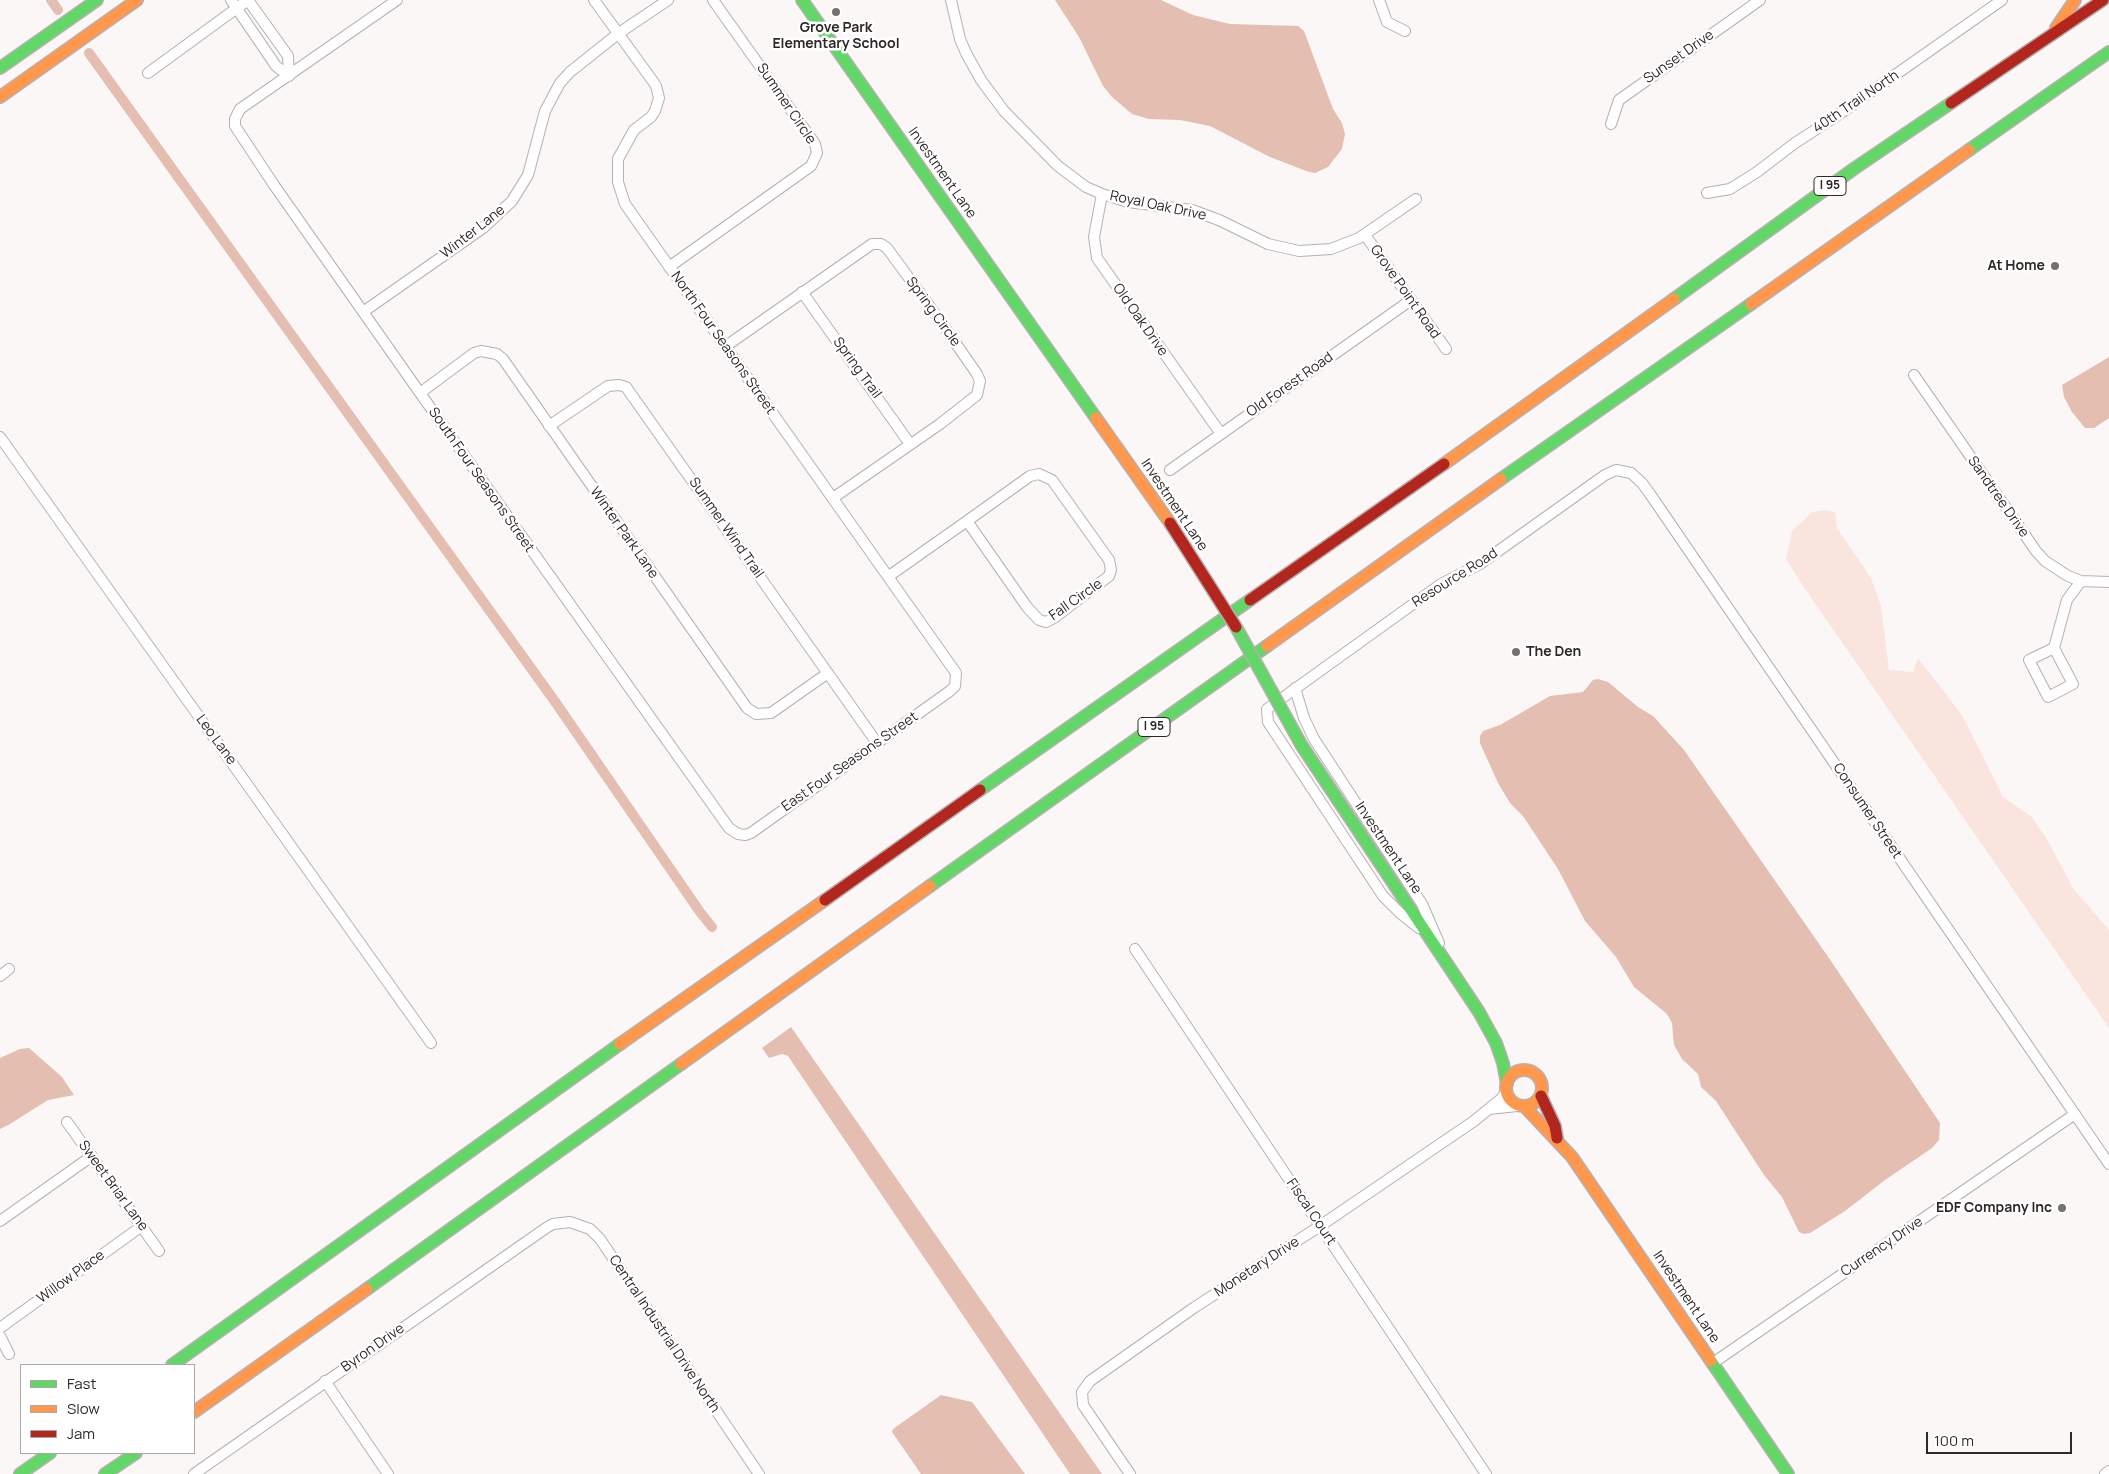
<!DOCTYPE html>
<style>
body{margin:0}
#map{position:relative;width:2109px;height:1474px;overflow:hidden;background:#fbf7f6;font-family:Manrope,sans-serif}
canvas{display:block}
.legend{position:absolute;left:20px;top:1364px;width:175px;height:90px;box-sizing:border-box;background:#fff;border:1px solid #aba9a8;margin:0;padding:6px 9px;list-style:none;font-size:15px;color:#2e2826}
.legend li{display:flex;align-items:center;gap:10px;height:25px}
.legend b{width:25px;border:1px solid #aba9a8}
.scale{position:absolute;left:1926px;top:1432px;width:146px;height:22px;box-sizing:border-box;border:2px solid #2e2826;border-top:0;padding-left:6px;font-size:15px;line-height:18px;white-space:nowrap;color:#2e2826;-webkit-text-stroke:4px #fff;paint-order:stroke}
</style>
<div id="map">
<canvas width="2109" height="1474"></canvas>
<ul class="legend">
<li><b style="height:6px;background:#63d668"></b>Fast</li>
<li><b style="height:6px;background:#ff974d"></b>Slow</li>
<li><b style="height:6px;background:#b3261e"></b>Jam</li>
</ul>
<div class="scale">100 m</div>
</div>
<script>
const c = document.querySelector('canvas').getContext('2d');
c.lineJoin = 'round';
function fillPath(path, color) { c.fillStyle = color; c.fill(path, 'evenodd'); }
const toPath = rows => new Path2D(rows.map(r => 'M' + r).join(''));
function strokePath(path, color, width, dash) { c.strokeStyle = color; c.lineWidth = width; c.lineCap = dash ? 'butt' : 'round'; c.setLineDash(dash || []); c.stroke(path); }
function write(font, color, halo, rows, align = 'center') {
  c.font = font + ' Manrope,sans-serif'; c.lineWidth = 5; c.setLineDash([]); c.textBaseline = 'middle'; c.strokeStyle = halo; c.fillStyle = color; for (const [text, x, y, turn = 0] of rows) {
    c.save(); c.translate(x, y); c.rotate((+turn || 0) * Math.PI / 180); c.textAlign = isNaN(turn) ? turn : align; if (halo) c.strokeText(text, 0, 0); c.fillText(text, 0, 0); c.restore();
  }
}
fillPath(toPath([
 [1824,510,1835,512,1837,528,1871,578,1881,606,1889,670,1913,672,1918,658,1962,715,2003,797,2032,817,2048,841,2073,888,2109,930,2109,1028,1803,586,1786,559,1792,531,1812,512]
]), '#fae5de');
fillPath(toPath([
 [1055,0,1161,0,1193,15,1230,24,1298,26,1304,31,1333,109,1342,123,1345,134,1342,149,1328,167,1315,173,1309,172,1270,157,1210,126,1180,120,1149,119,1132,114,1112,97,1103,86,1079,37],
 [2109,357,2109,418,2094,428,2085,428,2072,412,2064,397,2062,385],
 [1598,679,1608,682,1638,707,1653,716,1684,750,1831,961,1940,1123,1939,1140,1932,1148,1885,1180,1845,1211,1810,1233,1804,1234,1799,1232,1782,1197,1764,1175,1716,1101,1701,1087,1698,1074,1682,1059,1674,1045,1672,1023,1667,1014,1634,987,1616,957,1585,921,1558,869,1523,816,1510,803,1498,783,1480,743,1480,736,1483,731,1500,725,1550,696,1583,692,1593,680],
 [791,1027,1102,1474,1070,1474,788,1056,782,1054,769,1058,762,1048],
 [29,1048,62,1077,74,1095,48,1100,10,1124,0,1129,0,1058,20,1049],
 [941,1395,972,1402,1025,1474,921,1474,892,1432,893,1429]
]), '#e3beb1');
strokePath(toPath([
 [51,0,58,10],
 [89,53,556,703,700,912,712,927]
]), '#e3beb1', 10);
const street = toPath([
 [231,0,276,66,289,76],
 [248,0,288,56,289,76],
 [397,0,240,109,235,119,235,126,274,185,420,393,729,828,738,834,745,835,751,833,950,691,955,686,956,673,625,204,618,182,618,159,634,130,651,117,655,111,659,98,656,86,652,80,594,0],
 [951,0,960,39,966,53,981,80,1004,111,1058,166,1086,187,1102,194,1128,202,1192,210,1219,220,1268,244,1299,251,1331,249,1359,238,1416,199],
 [1379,0,1387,22,1405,31],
 [148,73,248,0],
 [1611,124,1619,100,1760,0],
 [1707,193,1730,189,1757,172,1795,143,1838,115,2002,0],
 [1102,194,1094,237,1097,258,1221,434],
 [1365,235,1446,349],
 [669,267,811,166,817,153,815,144,713,0],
 [802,292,910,444],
 [363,312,483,228,512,201,528,175,545,111,560,83,570,72,619,33,668,0],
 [726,346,872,244,881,244,887,248,936,315,977,374,980,381,977,395,940,424,833,498],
 [1914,375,2036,551,2045,561,2068,576,2081,581,2109,582],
 [420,393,474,353,481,351,497,354,503,359,747,708,756,714,771,713,828,673],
 [549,426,608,386,619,385,626,387,877,743],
 [0,437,431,1043],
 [1170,470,1411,300],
 [889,576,967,521,1030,476,1039,474,1052,480,1109,560,1111,570,1109,576,1054,618,1046,622,1039,620,1027,607,967,521],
 [2054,648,2073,684,2048,697,2029,660,2054,648,2067,600,2081,581],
 [1295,688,1304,718,1314,739,1422,904,1439,943],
 [1419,928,1400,913,1383,896,1268,722,1267,709,1441,584,1480,564,1605,475,1616,470,1631,473,1642,483,1650,494,2109,1164],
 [1135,949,1486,1474],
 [0,976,9,969],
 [1489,1109,1517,1106],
 [67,1122,159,1251],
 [0,1221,92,1156],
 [0,1328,142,1226],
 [0,1336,9,1354],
 [1713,1363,2075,1114],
 [325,1381,388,1474],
 [194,1474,546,1228,553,1224,570,1222,590,1229,600,1239,759,1474],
 [1130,1474,1083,1405,1082,1392,1090,1381,1195,1307,1320,1226,1474,1121,1501,1099,1506,1092],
 [2105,1474,2109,1471]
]);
const fast = toPath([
 [802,0,1096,418],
 [0,68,97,0],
 [1969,150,2109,52],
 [1674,299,1855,168,1951,103],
 [1501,479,1751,304],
 [1302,746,1479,1012,1496,1043,1503,1063,1507,1084],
 [980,790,1250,600],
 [930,886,1267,646],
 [367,1289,681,1064],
 [1711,1361,1788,1474],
 [172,1365,620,1044],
 [20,1474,50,1453],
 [105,1474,136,1453]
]);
const slow = toPath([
 [2056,28,2075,0],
 [0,97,137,0],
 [1751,304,1969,150],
 [1096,418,1170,523],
 [1444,464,1674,299],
 [1267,646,1501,479],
 [620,1044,825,900],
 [681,1064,930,886],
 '1506 1088a18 18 0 1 1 36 0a18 18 0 1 1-36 0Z',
 [1525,1107,1572,1157,1711,1361],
 [194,1412,367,1289]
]);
const jam = toPath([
 [1951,103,2103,0],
 [1250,600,1444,464],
 [825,900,980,790],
 [1541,1096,1555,1126,1557,1138]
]);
strokePath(street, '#b6b1b0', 12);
strokePath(fast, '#b6b1b0', 14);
strokePath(slow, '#b6b1b0', 14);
strokePath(jam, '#b6b1b0', 14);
strokePath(street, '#fefefe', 10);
strokePath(fast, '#63d668', 11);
strokePath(slow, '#ff974d', 11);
strokePath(jam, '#b3261e', 11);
const fastBridge = toPath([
 [1236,627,1302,746]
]);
const jamBridge = toPath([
 [1170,523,1236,627]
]);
strokePath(fastBridge, '#b6b1b0', 14, []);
strokePath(jamBridge, '#b6b1b0', 14, []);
strokePath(fastBridge, '#63d668', 11);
strokePath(jamBridge, '#b3261e', 11);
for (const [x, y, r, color] of [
 [836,12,5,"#76706f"],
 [2055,266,5,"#76706f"],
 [1516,652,5,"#76706f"],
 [2062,1208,5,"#76706f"]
]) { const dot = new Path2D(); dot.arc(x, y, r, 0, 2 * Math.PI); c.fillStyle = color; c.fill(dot); strokePath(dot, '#fff', 2); }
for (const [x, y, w] of [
 [1830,186,32],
 [1154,727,32]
]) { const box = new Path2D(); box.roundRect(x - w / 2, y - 9.5, w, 19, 4); c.fillStyle = '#fff'; c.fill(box); strokePath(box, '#2e2826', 1); }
write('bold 12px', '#2e2826', null, [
 ["I 95",1830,186],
 ["I 95",1154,727]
]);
write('bold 14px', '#2e2826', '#fff', [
 ["Grove Park",836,28,"center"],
 ["Elementary School",836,44,"center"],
 ["At Home",2045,266],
 ["The Den",1526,652,"left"],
 ["EDF Company Inc",2052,1208]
], 'right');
write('14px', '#2e2826', '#fff', [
 ["Sunset Drive",1679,57,-35],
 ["40th Trail North",1856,102,-34],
 ["Summer Circle",786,104,56],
 ["Investment Lane",942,173,55],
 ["Royal Oak Drive",1158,206,12],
 ["Winter Lane",473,232,-38],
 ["Grove Point Road",1405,292,55],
 ["Spring Circle",933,312,54],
 ["Old Oak Drive",1140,320,55],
 ["North Four Seasons Street",723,343,55],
 ["Spring Trail",857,368,54],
 ["Old Forest Road",1290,385,-35],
 ["South Four Seasons Street",481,480,55],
 ["Sandtree Drive",1998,497,55],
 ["Investment Lane",1174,505,56],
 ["Summer Wind Trail",726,528,55],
 ["Winter Park Lane",624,533,55],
 ["Resource Road",1455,578,-32],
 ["Fall Circle",1076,600,-35],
 ["Leo Lane",216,740,54],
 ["East Four Seasons Street",850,762,-35],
 ["Consumer Street",1867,811,56],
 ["Investment Lane",1388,848,56],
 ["Sweet Briar Lane",113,1186,54],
 ["Fiscal Court",1311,1212,56],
 ["Currency Drive",1882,1247,-34],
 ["Monetary Drive",1257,1267,-33],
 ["Willow Place",71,1277,-36],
 ["Investment Lane",1686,1297,56],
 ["Central Industrial Drive North",664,1334,56],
 ["Byron Drive",373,1348,-35]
]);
</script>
